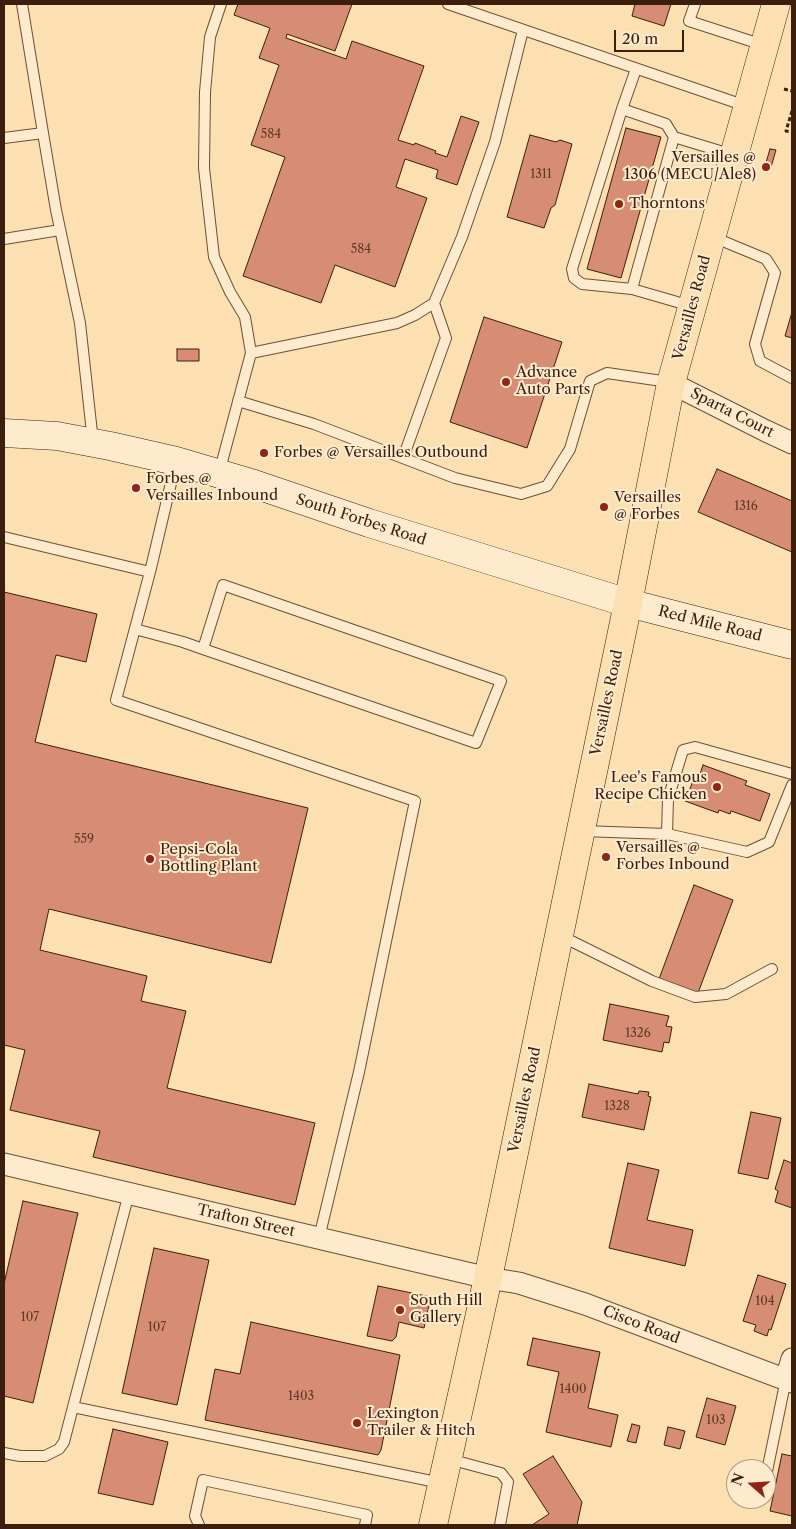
<!DOCTYPE html>
<style>
body{margin:0}
#map{position:relative;width:796px;height:1529px;overflow:hidden;background:#fde0b2;font-family:"Libre Caslon Text",serif}
canvas{display:block}
.frame{position:absolute;inset:0;border:5px solid #3b1e0e;pointer-events:none}
.north{position:absolute;left:726px;top:1459px;width:50px;height:50px;box-sizing:border-box;background:#feebcd;border:1px solid #b09981;border-radius:50%;rotate:289deg;font-size:14px;font-weight:700;line-height:20px;text-align:center;color:#3b1e0e}
.north::after{content:'';display:block;margin:auto;width:18px;height:22px;background:#8f2418;clip-path:polygon(50% 0,100% 100%,50% 72%,0 100%)}
.scale{position:absolute;left:614px;top:30px;width:70px;height:22px;box-sizing:border-box;border:2px solid #3b1e0e;border-top:0;padding-left:6px;font-size:15px;line-height:18px;white-space:nowrap;color:#3b1e0e;-webkit-text-stroke:4px #feebcd;paint-order:stroke}
</style>
<div id="map">
<canvas width="796" height="1529"></canvas>
<div class="frame"></div>
<div class="north">N</div>
<div class="scale">20 m</div>
</div>
<script>
const c = document.querySelector('canvas').getContext('2d');
c.lineJoin = 'round';
function fillPath(path, color) { c.fillStyle = color; c.fill(path, 'evenodd'); }
const toPath = rows => new Path2D(rows.map(r => 'M' + r).join(''));
function strokePath(path, color, width, dash) { c.strokeStyle = color; c.lineWidth = width; c.lineCap = dash ? 'butt' : 'round'; c.setLineDash(dash || []); c.stroke(path); }
function write(font, color, halo, rows, align = 'center') {
  c.font = font + ' "Libre Caslon Text",serif'; c.lineWidth = 4; c.setLineDash([]); c.textBaseline = 'middle'; c.strokeStyle = halo; c.fillStyle = color; for (const [text, x, y, turn = 0] of rows) {
    c.save(); c.translate(x, y); c.rotate((+turn || 0) * Math.PI / 180); c.textAlign = isNaN(turn) ? turn : align; if (halo) c.strokeText(text, 0, 0); c.fillText(text, 0, 0); c.restore();
  }
}
const building = toPath([
 [238,4,352,4,335,51,287,34,286,38,346,59,352,41,424,66,398,140,414,145,415,143,436,151,435,153,447,157,461,116,479,122,457,185,436,178,438,170,405,159,396,187,427,198,395,287,335,265,321,303,243,276,285,157,251,145,279,65,259,58,270,28,234,15,238,4],
 [635,4,671,4,664,26,632,16,635,4],
 [626,128,661,137,621,278,587,269,626,128],
 [530,135,556,142,560,140,572,144,555,205,551,208,544,228,507,217,530,135],
 [770,149,776,150,771,167,765,166,770,149],
 [792,312,792,338,785,336,792,312],
 [484,317,562,342,527,448,450,422,484,317],
 [177,349,199,349,199,361,177,361,177,349],
 [717,469,792,501,792,552,698,512,717,469],
 [4,592,97,614,86,662,56,655,35,742,308,808,271,963,49,909,40,950,147,976,141,1001,186,1011,167,1088,315,1123,295,1205,93,1157,100,1131,10,1110,25,1050,4,1045,4,592],
 [703,765,747,781,745,785,770,794,760,821,731,811,730,814,719,810,718,813,685,801,695,776,699,777,703,765],
 [694,885,733,900,698,993,659,979,694,885],
 [610,1004,669,1016,666,1026,672,1027,669,1043,664,1042,662,1052,603,1040,610,1004],
 [589,1084,638,1094,639,1091,649,1092,648,1096,651,1097,644,1130,582,1117,589,1084],
 [751,1112,781,1118,768,1179,738,1173,751,1112],
 [784,1160,792,1163,792,1208,775,1202,778,1191,775,1189,784,1160],
 [628,1163,659,1170,647,1220,693,1230,685,1266,609,1248,628,1163],
 [23,1201,78,1213,33,1403,4,1396,4,1284,23,1201],
 [154,1248,209,1260,177,1405,122,1393,154,1248],
 [758,1275,786,1284,771,1330,769,1329,767,1336,754,1331,756,1325,743,1321,758,1275],
 [378,1286,431,1297,424,1328,399,1322,396,1337,392,1341,367,1336,378,1286],
 [251,1322,400,1355,381,1450,378,1455,205,1420,215,1369,240,1374,251,1322],
 [533,1338,600,1352,588,1408,618,1415,611,1447,546,1432,559,1372,527,1365,533,1338],
 [707,1398,736,1406,725,1445,696,1437,707,1398],
 [632,1424,640,1426,636,1443,627,1441,632,1424],
 [668,1427,685,1431,680,1449,664,1445,668,1427],
 [113,1429,168,1442,153,1505,98,1493,113,1429],
 [782,1454,792,1456,792,1516,770,1511,782,1454],
 [553,1456,582,1502,577,1525,532,1525,549,1514,523,1474,553,1456]
]);
fillPath(building, '#d68d74');
strokePath(building, '#3b1e0e', 1);
const lane = toPath([
 [22,4,43,133],
 [448,4,746,106],
 [695,4,689,21,763,45],
 [636,69,622,109,666,124,674,137],
 [622,109,572,269,574,278,582,284,632,289],
 [4,138,43,133,56,210,80,323,93,442],
 [713,237,766,259,775,273,755,344,760,361,792,378],
 [4,239,60,230],
 [691,306,632,289,674,137,733,155],
 [251,353,397,323,415,315,434,303,462,237,495,142,523,30],
 [238,401,314,424,455,478,521,494,547,486,570,449,590,381,607,373,669,382],
 [403,458,446,338,434,303],
 [219,473,251,353,245,317,230,292,214,257,204,168,205,92,210,37,221,4],
 [4,537,150,572,176,462],
 [150,572,116,700,415,801,359,1072,319,1238],
 [135,629,183,642,203,649,476,743,501,681,223,585,203,649],
 [582,831,667,834,747,852,769,842,792,785],
 [667,834,668,799,683,750,695,747,792,774],
 [561,936,652,981,695,997,726,994,772,969],
 [73,1407,441,1483],
 [4,1453,20,1456,45,1456,59,1449,64,1442,73,1407,129,1193],
 [449,1459,501,1473,508,1482,500,1525],
 [766,1476,786,1379],
 [199,1525,195,1516,203,1480,367,1515,365,1525]
]);
const street = toPath([
 [671,383,766,431,792,443],
 [4,1164,488,1278,519,1283,585,1304,792,1382],
 [786,1379,792,1359]
]);
const secondary = toPath([
 [4,433,57,436,110,446,176,461,254,484,369,523,628,603,792,645]
]);
const primary = toPath([
 [433,1525,488,1278,628,603,671,383,776,4]
]);
strokePath(lane, '#6c4e37', 12);
strokePath(street, '#6c4e37', 23);
strokePath(secondary, '#3b1e0e', 29);
strokePath(primary, '#3b1e0e', 29);
strokePath(toPath([
 [784,89,792,91],
 [792,111,786,131,792,132]
]), '#3b1e0e', 3, [4, 2.5]);
strokePath(lane, '#feebcd', 10);
strokePath(street, '#feebcd', 21);
strokePath(secondary, '#feebcd', 28);
strokePath(primary, '#fde0b2', 28);
for (const [x, y, r, color] of [
 [766,167,5,"#8f2418"],
 [619,204,5,"#8f2418"],
 [506,382,5,"#8f2418"],
 [264,453,5,"#8f2418"],
 [136,488,5,"#8f2418"],
 [604,507,5,"#8f2418"],
 [717,787,5,"#8f2418"],
 [606,857,5,"#8f2418"],
 [150,859,5,"#8f2418"],
 [400,1310,5,"#8f2418"],
 [357,1423,5,"#8f2418"]
]) { const dot = new Path2D(); dot.arc(x, y, r, 0, 2 * Math.PI); c.fillStyle = color; c.fill(dot); strokePath(dot, '#feebcd', 2); }
write('12px', '#623a28', null, [
 ["584",271,135],
 ["1311",541,175],
 ["584",361,250],
 ["1316",746,507],
 ["559",84,840],
 ["1326",638,1034],
 ["1328",617,1107],
 ["104",765,1302],
 ["107",30,1318],
 ["107",157,1328],
 ["1400",573,1390],
 ["1403",301,1397],
 ["103",716,1421]
]);
write('15px', '#3b1e0e', '#feebcd', [
 ["Versailles @",756,158,"right"],
 ["1306 (MECU/Ale8)",756,175,"right"],
 ["Thorntons",629,204],
 ["Advance",516,373],
 ["Auto Parts",516,390],
 ["Forbes @ Versailles Outbound",274,453],
 ["Forbes @",146,479],
 ["Versailles Inbound",146,496],
 ["Versailles",614,498],
 ["@ Forbes",614,515],
 ["Lee's Famous",707,778,"right"],
 ["Recipe Chicken",707,795,"right"],
 ["Versailles @",616,848],
 ["Forbes Inbound",616,865],
 ["Pepsi-Cola",160,850],
 ["Bottling Plant",160,867],
 ["South Hill",410,1301],
 ["Gallery",410,1318],
 ["Lexington",367,1414],
 ["Trailer & Hitch",367,1431]
], 'left');
write('15px', '#3b1e0e', '#feebcd', [
 ["Versailles Road",692,308,-75],
 ["Sparta Court",732,413,27],
 ["South Forbes Road",361,520,18],
 ["Red Mile Road",710,624,14],
 ["Versailles Road",607,703,-78],
 ["Versailles Road",525,1100,-78],
 ["Trafton Street",246,1221,13],
 ["Cisco Road",641,1325,21]
]);
</script>
